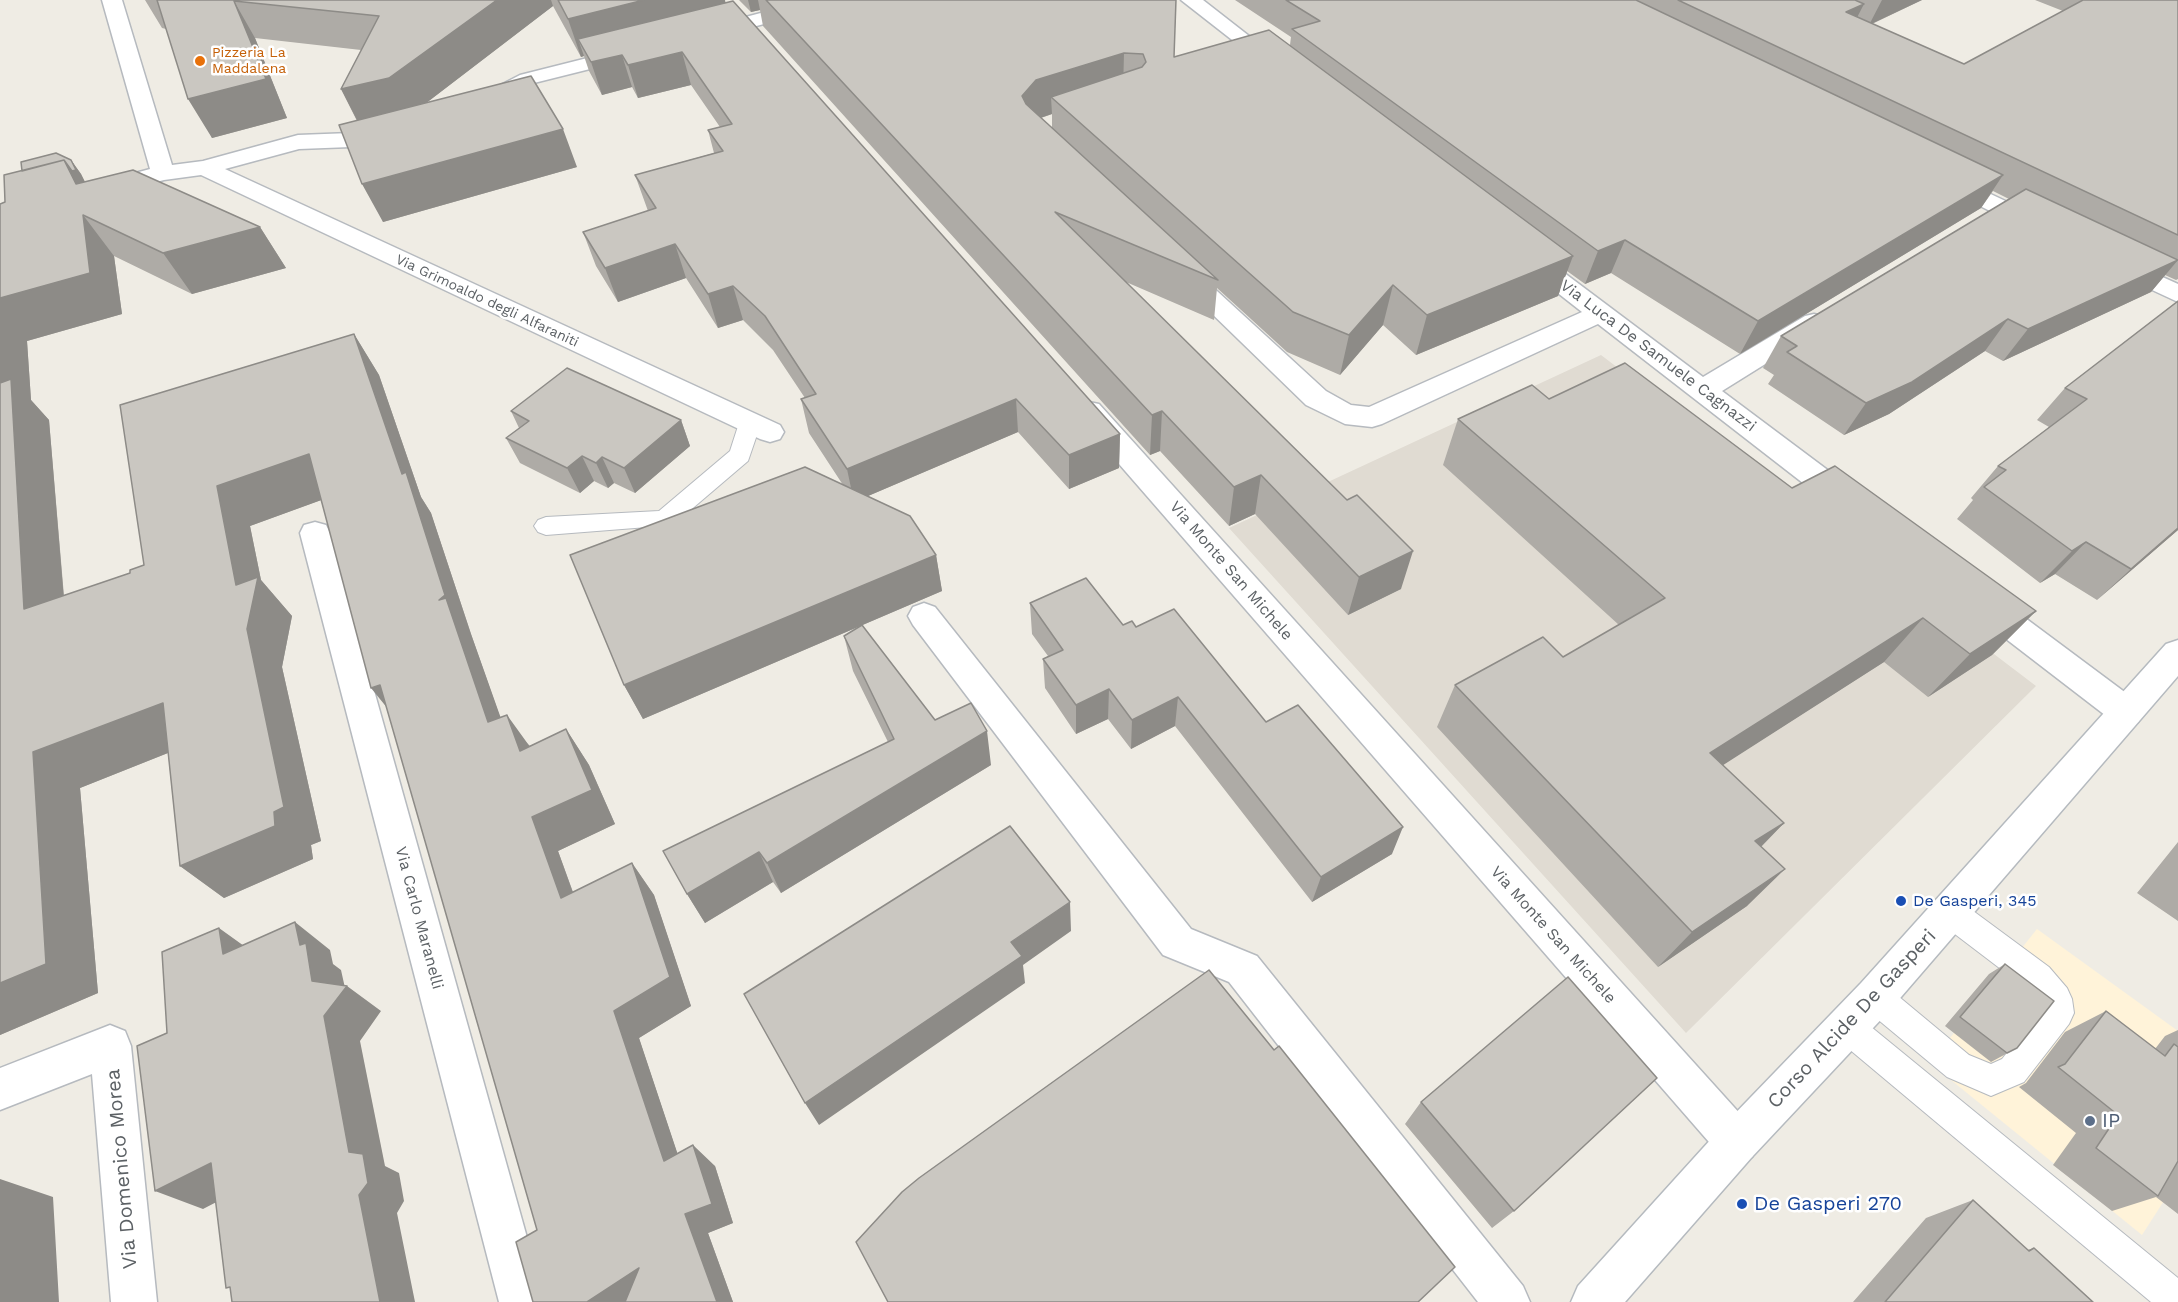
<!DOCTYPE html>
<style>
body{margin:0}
canvas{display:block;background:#efece4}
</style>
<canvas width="2178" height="1302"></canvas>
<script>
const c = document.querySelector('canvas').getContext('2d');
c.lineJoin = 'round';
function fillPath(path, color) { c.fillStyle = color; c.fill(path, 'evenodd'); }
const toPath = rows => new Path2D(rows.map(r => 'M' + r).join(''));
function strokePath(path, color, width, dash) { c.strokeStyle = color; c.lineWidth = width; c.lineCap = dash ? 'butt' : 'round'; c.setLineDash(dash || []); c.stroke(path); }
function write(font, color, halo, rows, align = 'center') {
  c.font = font + ' "Work Sans",sans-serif'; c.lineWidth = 5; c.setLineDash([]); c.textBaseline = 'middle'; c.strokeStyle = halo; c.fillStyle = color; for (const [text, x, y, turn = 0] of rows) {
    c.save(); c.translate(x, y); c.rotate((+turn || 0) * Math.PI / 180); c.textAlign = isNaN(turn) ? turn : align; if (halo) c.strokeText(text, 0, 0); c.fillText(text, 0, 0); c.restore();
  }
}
fillPath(toPath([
 [2037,929,2178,1031,2178,1179,2142,1235,1930,1063]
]), '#fff3d9');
fillPath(toPath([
 [1601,355,2036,686,1686,1033,1229,528]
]), '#e0dbd2');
const lane = toPath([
 [750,416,758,418,761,423,748,461,673,525,546,535,538,532,534,526,538,520,546,517,659,511,730,451,739,423,742,418,750,416],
 [1950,898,1961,902,2049,967,2067,988,2072,999,2074,1013,2069,1024,2024,1082,1991,1096,1947,1077,1864,1008,1859,997,1864,986,1875,982,1886,986,1969,1055,1991,1064,2002,1059,2042,1009,2041,1005,2027,989,1939,922,1935,912,1939,902,1950,898],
 [1848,1012,1859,1017,2178,1278,2178,1302,2151,1302,1837,1039,1832,1028,1837,1017,1848,1012]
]);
const street = toPath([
 [102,0,122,0,172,165,203,161,298,135,351,133,390,124,398,126,401,131,398,136,390,138,351,147,299,149,225,169,780,425,784,432,780,439,770,442,760,439,201,175,164,180,106,195,98,193,94,188,98,183,150,169,102,0],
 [810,0,843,0,840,4,707,39,700,37,697,33,700,29,810,0],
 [1181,0,1203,0,1285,64,1282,68,1275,70,1268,68,1181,0],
 [631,47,638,49,641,53,638,57,534,83,501,103,485,103,482,98,485,93,520,75,631,47],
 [1946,173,2048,221,2051,226,2048,231,2039,233,2030,231,1938,185,1934,180,1938,175,1946,173],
 [1526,249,1535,251,1703,377,1805,316,1814,314,1823,316,1827,322,1823,328,1722,391,1861,495,1865,503,1861,511,1850,514,1839,511,1598,324,1382,424,1372,427,1345,424,1306,405,1171,274,1175,269,1184,266,1193,269,1326,391,1351,405,1369,407,1582,312,1517,261,1514,256,1517,251,1526,249],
 [2118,257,2178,284,2178,302,2109,270,2106,265,2109,260,2118,257],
 [1089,402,1099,404,1752,1127,1759,1142,1752,1157,1737,1164,1722,1157,1079,418,1075,411,1079,404,1089,402],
 [315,522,326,525,330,533,545,1302,499,1302,300,533,304,525,315,522],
 [1982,591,1993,594,2138,702,2143,712,2138,722,2126,726,2114,722,1971,612,1966,603,1971,594,1982,591],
 [924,603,935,607,1191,929,1257,956,1523,1286,1530,1302,1478,1302,1229,982,1163,955,913,625,908,616,913,607,924,603],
 [110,1025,125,1031,131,1046,157,1302,111,1302,92,1074,0,1110,0,1068,110,1025]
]);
const secondary = toPath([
 [2178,640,2178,676,1889,1011,1752,1157,1625,1302,1571,1302,1578,1286,1722,1127,1861,983,2166,644,2178,640]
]);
strokePath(lane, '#b6babf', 2);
strokePath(street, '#b6babf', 3);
strokePath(secondary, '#b5babf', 3);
fillPath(lane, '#fff');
fillPath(street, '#fff');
fillPath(secondary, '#fff');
fillPath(toPath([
 [145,0,725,0,725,3,1120,434,1119,468,1069,489,1018,432,868,496,936,555,942,591,643,719,624,685,843,485,809,433,801,399,805,398,773,350,743,320,718,328,686,278,618,302,596,266,583,232,648,211,635,175,714,153,708,130,720,127,691,85,638,98,632,87,602,95,589,71,584,56,581,57,553,6,426,103,577,167,383,222,357,121,341,89,361,50,255,38,287,118,212,138,166,29,162,28],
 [739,0,1176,0,1174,57,1290,45,1291,37,1235,0,1922,0,1872,24,1964,64,2063,11,2035,0,2178,0,2178,279,2176,280,2165,275,2151,292,2003,361,1985,351,1889,414,1844,435,1768,384,1774,375,1763,368,1781,336,2009,199,1993,191,1981,208,1740,354,1611,273,1585,284,1567,271,1558,296,1416,355,1383,325,1340,375,1287,352,1217,288,1214,320,1126,282,1401,589,1348,615,1255,514,1229,526,1160,451,1150,455,763,26,760,10,751,12],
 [1052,114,1052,128,1041,118],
 [71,160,81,174,85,182,260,227,286,268,192,294,114,256,122,314,27,341,31,400,49,420,64,596,130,573,144,565,354,334,379,375,421,497,431,513,471,634,500,717,530,746,566,729,589,765,615,824,558,851,573,892,632,863,654,895,691,1006,639,1038,677,1153,715,1166,733,1223,708,1233,733,1302,533,1302,537,1230,387,707,321,500,250,526,261,580,292,616,282,667,321,841,311,845,313,859,224,898,180,866,168,753,80,788,98,993,0,1035,0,204,5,202,22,171],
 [2178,301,2178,530,2097,600,2055,574,2040,583,1957,519,1973,500,1971,498,1998,466,2049,427,2037,420,2065,388],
 [1549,399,1792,488,2036,611,1992,655,1928,697,1884,662,1722,765,1784,823,1761,847,1747,906,1658,967,1437,727,1455,685,1563,657,1619,625,1443,465,1458,419],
 [511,411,681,420,690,446,635,493,614,483,608,488,594,481,580,493,520,463,506,438,519,428],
 [1030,603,1123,625,1136,627,1266,722,1392,854,1312,902,1175,726,1131,749,1108,719,1076,734,1045,688,1043,659,1048,656,1032,634],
 [844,636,935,720,991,765,781,893,773,882,705,923,687,894,888,742,853,671],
 [2178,842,2178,921,2137,893],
 [2005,964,2017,1048,1991,1062,1945,1026,1989,974],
 [2106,1011,2155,1049,2165,1036,2178,1030,2178,1214,2156,1197,2112,1211,2053,1165,2076,1133,2019,1087,2026,1083,2065,1032],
 [1421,1102,1514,1211,1492,1228,1405,1124],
 [1973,1200,2027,1250,2034,1248,2093,1302,1853,1302,1926,1218]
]), '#aeaba6');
fillPath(toPath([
 [497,0,551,0,553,6,408,117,361,128,341,89],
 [644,0,725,0,729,19,578,39,584,56,581,57,568,19],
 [748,0,758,0,760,10,751,12],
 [1882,0,1922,0,1869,25],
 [234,1,255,38,287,118,212,138,188,99],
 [1864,4,1848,35,1846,12],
 [682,52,691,85,638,98,628,65],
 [1124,53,1123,92,1051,97,1052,114,1037,119,1024,135,1022,96,1036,80],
 [622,55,632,87,602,95,591,62],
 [563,129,577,167,383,222,362,184],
 [64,160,71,160,81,174,86,184,77,186],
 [2003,175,1981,208,1740,354,1758,321],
 [83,215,114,256,122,314,27,341,31,400,49,420,68,648,24,609,0,391,0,298],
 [260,227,286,268,192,294,163,253],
 [1625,240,1611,273,1585,284,1598,251],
 [675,244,686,278,618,302,605,268],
 [1573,256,1558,296,1416,355,1427,315],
 [2178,260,2151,292,2003,361,2028,329],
 [1393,285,1383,325,1340,375,1349,335],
 [733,286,743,320,718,328,708,294],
 [2008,319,1985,351,1889,414,1844,435,1866,403],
 [354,334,379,375,421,497,431,513,471,634,515,758,488,722,439,600,402,474],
 [1016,399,1018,432,854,502,847,469],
 [1162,411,1160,451,1150,455,1152,415],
 [681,420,690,446,635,493,624,468],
 [1120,434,1119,468,1069,489,1069,455],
 [309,454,338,494,250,526,261,580,292,616,282,667,321,841,311,845,313,859,224,898,180,866,236,585,217,486],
 [582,456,594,481,580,493,567,468],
 [602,457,614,483,608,488,596,463],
 [1261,475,1255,514,1229,526,1234,487],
 [2178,528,2178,530,2097,600,2131,569],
 [2086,542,2055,574,2040,583,2072,551],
 [1413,551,1401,589,1348,615,1359,577],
 [936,555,942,591,643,719,624,685],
 [2036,611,1992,655,1928,697,1970,654],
 [1923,618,1884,662,1678,794,1710,753],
 [380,685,401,725,371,688],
 [1109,689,1108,719,1076,734,1076,705],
 [1178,697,1175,726,1131,749,1132,720],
 [163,703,203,739,80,788,98,993,0,1035,0,983,33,752],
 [507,715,533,751,520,751],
 [566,729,589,765,615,824,558,851,586,929,561,898,532,817],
 [987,731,991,765,781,893,767,863],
 [1784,823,1747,861,1755,841],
 [1403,827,1392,854,1312,902,1321,877],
 [759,852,773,882,705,923,687,894],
 [632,863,654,895,691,1006,639,1038,687,1182,664,1161,614,1011],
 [1785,869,1747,906,1658,967,1692,932],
 [1070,902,1071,931,1023,965,1025,983,819,1125,805,1103,1011,942],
 [295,922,330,950,333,964,341,970,345,988,347,986,381,1011,360,1041,385,1166,399,1173,404,1201,397,1213,415,1302,380,1302,312,981,300,945],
 [219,928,258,956,223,954],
 [693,1145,715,1166,733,1223,708,1233,733,1302,717,1302,685,1214],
 [211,1163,255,1182,203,1209,155,1191],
 [0,1179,53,1197,59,1302,0,1302],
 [639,1268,638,1302,587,1302]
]), '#8d8b87');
const building = toPath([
 [157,0,497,0,389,78,341,89,379,16,234,1,266,79,188,99,157,0],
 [558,0,644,0,568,19,558,0],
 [766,0,1176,0,1174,57,1269,30,1573,256,1427,315,1393,285,1349,335,1293,312,1051,97,1142,67,1146,62,1143,54,1124,53,1036,80,1022,96,1026,104,1218,280,1055,212,1347,500,1357,495,1413,551,1359,577,1261,475,1234,487,1162,411,1152,415,766,0],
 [1286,0,1636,0,2003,175,1758,321,1625,240,1598,251,1292,29,1320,21,1286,0],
 [1678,0,1855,0,1864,4,1846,12,1964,64,2083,0,2178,0,2178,235,1678,0],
 [733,1,1120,434,1069,455,1016,399,847,469,801,399,816,394,765,316,733,286,708,294,675,244,605,268,583,232,656,208,635,175,723,151,708,130,732,124,682,52,628,65,622,55,591,62,578,39,733,1],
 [531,76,563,129,362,184,339,125,531,76],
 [56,153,71,160,76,170,72,171,64,160,22,171,21,162,56,153],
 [64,160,76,184,133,170,260,227,163,253,83,215,90,273,0,298,0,204,5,202,4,175,64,160],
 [2026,189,2178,260,2028,329,2008,319,1912,382,1866,403,1787,352,1797,346,1781,336,2026,189],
 [2178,301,2178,528,2131,569,2086,542,2072,551,1984,487,2006,470,1998,466,2087,399,2065,388,2178,301],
 [354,334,402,474,406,472,445,595,439,600,446,598,488,722,507,715,520,751,566,729,592,790,532,817,561,898,632,863,670,977,614,1011,664,1161,693,1145,712,1204,685,1214,717,1302,625,1302,639,1268,587,1302,533,1302,516,1242,537,1230,380,685,371,688,309,454,217,486,236,585,258,577,247,629,284,807,274,812,275,826,180,866,163,703,33,752,46,964,0,983,0,383,11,379,24,609,130,573,130,570,144,565,120,405,354,334],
 [1625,363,1792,488,1835,466,2036,611,1970,654,1923,618,1710,753,1784,823,1755,841,1785,869,1692,932,1455,685,1543,637,1563,657,1665,598,1458,419,1532,385,1549,399,1625,363],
 [567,368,681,420,624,468,602,457,596,463,582,456,567,468,506,438,529,421,511,411,567,368],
 [805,467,910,516,936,555,624,685,570,555,805,467],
 [1086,578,1123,625,1132,621,1136,627,1174,609,1266,722,1298,705,1403,827,1321,877,1178,697,1132,720,1109,689,1076,705,1043,659,1063,650,1030,603,1086,578],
 [862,625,935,720,971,703,987,731,767,863,759,852,687,894,663,851,894,739,844,636,862,625],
 [1010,826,1070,902,1011,942,1022,956,805,1103,744,994,1010,826],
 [295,922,300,945,306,943,312,981,347,986,324,1016,349,1152,363,1154,368,1183,359,1195,380,1302,232,1302,230,1287,226,1288,211,1163,155,1191,137,1046,167,1033,162,952,219,928,223,954,295,922],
 [2005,964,2054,1001,2017,1048,2007,1053,1960,1017,2005,964],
 [1209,970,1274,1050,1279,1046,1455,1267,1418,1302,888,1302,856,1242,902,1192,919,1178,1209,970],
 [1568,977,1657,1078,1514,1211,1421,1102,1568,977],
 [2106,1011,2165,1056,2174,1044,2178,1047,2178,1161,2158,1196,2096,1148,2118,1115,2058,1067,2065,1064,2106,1011],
 [1973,1200,2029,1251,2034,1248,2093,1302,1885,1302,1973,1200]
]);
fillPath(building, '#cac7c1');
strokePath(building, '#8d8b87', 1.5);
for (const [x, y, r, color] of [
 [200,61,6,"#e8710a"],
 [1901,901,6,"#1a4fb4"],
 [2090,1121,6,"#5c6f8a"],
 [1742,1204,6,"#1a4fb4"]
]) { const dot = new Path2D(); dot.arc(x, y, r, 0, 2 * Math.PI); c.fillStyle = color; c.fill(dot); strokePath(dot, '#fff', 2); }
write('14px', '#c56008', '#fff', [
 ["Pizzeria La",212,53],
 ["Maddalena",212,69]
], 'left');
write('14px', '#5c6165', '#fff', [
 ["Via Grimoaldo degli Alfaraniti",487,301,25]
]);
write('16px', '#5c6165', '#fff', [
 ["Via Luca De Samuele Cagnazzi",1658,356,37],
 ["Via Monte San Michele",1231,571,49],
 ["Via Carlo Maranelli",419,918,75],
 ["Via Monte San Michele",1553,935,48]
]);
write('16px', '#164399', '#fff', [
 ["De Gasperi, 345",1913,901]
], 'left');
write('20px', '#5c6165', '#fff', [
 ["Corso Alcide De Gasperi",1852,1019,-47],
 ["Via Domenico Morea",122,1169,-95]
]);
write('20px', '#4e5e75', '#fff', [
 ["IP",2102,1121]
], 'left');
write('20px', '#164399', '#fff', [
 ["De Gasperi 270",1754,1204]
], 'left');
</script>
